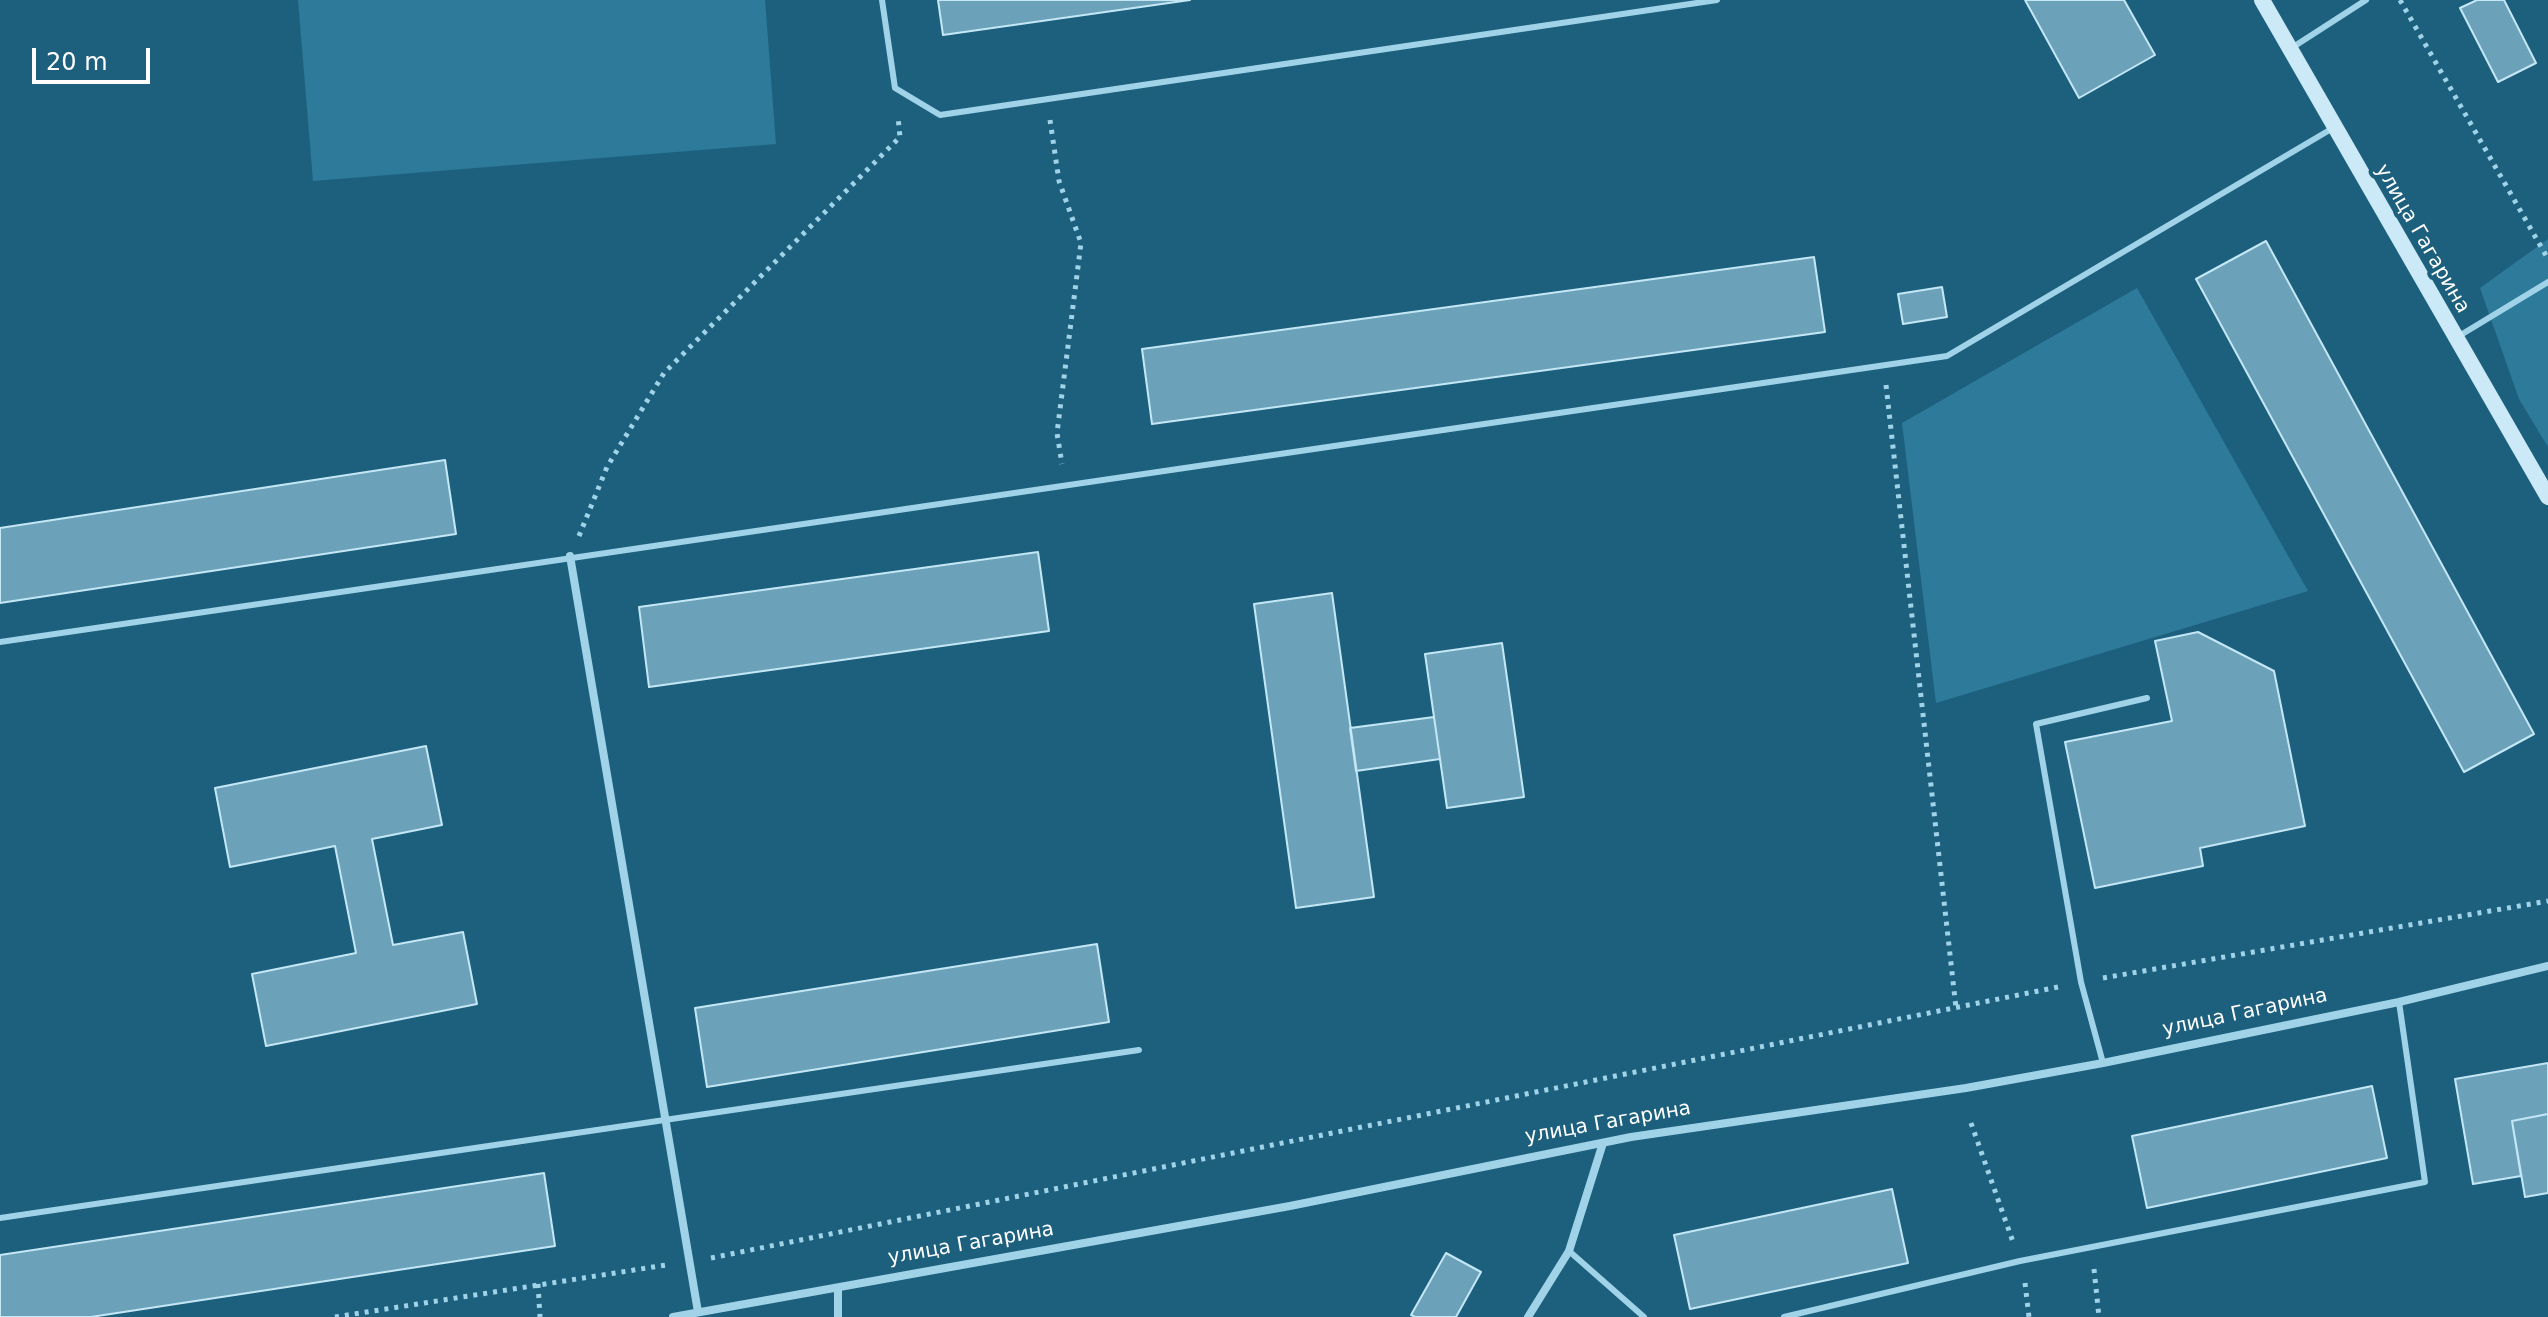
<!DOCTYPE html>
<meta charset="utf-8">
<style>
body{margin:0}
#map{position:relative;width:2548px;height:1317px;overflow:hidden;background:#1d607e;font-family:"DejaVu Sans",sans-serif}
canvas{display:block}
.scale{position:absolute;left:32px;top:48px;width:118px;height:36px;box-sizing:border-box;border:4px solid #fff;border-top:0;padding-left:10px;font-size:24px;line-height:28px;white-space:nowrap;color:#fff;-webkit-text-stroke:6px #1d607e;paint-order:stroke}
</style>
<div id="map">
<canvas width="2548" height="1317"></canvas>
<div class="scale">20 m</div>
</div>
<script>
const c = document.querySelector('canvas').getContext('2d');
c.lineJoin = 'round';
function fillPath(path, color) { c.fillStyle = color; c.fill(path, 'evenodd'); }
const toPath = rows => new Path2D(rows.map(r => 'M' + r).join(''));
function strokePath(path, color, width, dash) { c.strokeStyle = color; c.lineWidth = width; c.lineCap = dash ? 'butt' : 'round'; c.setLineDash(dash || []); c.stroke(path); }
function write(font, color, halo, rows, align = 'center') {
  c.font = font + ' "DejaVu Sans",sans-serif'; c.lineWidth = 8; c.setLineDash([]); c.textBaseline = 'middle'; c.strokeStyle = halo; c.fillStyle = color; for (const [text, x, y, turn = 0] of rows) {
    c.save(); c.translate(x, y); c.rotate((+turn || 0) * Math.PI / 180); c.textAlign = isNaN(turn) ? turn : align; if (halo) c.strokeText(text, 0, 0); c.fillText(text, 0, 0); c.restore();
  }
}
fillPath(toPath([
 [298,0,765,0,776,144,313,181],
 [2548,239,2548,447,2519,399,2480,288],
 [2137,288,2308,591,1936,703,1902,423]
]), '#2d7a9a');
const building = toPath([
 [938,0,1190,0,943,35,938,0],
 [2025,0,2124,0,2155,55,2079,98,2025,0],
 [2477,0,2504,0,2536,63,2498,82,2460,8,2477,0],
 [2266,241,2534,734,2464,772,2196,279,2266,241],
 [1814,257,1825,332,1152,424,1142,349,1814,257],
 [1942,287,1947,317,1903,324,1898,294,1942,287],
 [445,460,456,534,0,603,0,528,445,460],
 [1038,552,1049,631,649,687,639,607,1038,552],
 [1332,593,1374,897,1296,908,1254,604,1332,593],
 [2198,632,2274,671,2305,826,2200,848,2203,866,2095,888,2065,742,2172,721,2155,641,2198,632],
 [1502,643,1524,797,1447,808,1425,654,1502,643],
 [1434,717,1440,759,1356,771,1350,728,1434,717],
 [426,746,442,825,372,839,393,945,463,932,477,1004,266,1046,252,974,356,953,335,846,230,867,215,788,426,746],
 [1097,944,1109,1022,707,1087,695,1008,1097,944],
 [2548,1063,2548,1114,2512,1121,2521,1176,2473,1184,2455,1079,2548,1063],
 [2372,1086,2387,1158,2147,1208,2132,1136,2372,1086],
 [2548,1114,2548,1193,2525,1197,2512,1121,2548,1114],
 [544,1173,555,1246,91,1317,0,1317,0,1255,544,1173],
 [1892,1189,1908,1263,1690,1309,1674,1235,1892,1189],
 [1446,1253,1481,1272,1456,1317,1415,1317,1411,1315,1446,1253]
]);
fillPath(building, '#6ba2ba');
strokePath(building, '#c4e7f6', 2);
strokePath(toPath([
 [2400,0,2548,259],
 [1050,120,1059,181,1081,243,1057,433,1062,464],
 [1886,385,1956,1008],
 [579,536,607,467,664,373,900,137,898,117],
 [2103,978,2548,901],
 [1971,1123,2013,1242],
 [711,1258,2058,987],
 [2094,1269,2099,1317],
 [2025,1283,2029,1317],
 [538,1284,540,1317],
 [335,1317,666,1265]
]), '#a0d3e8', 5, [4, 6]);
strokePath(toPath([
 [882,0,895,88,940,115,1717,0],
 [2290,49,2366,0],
 [2459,336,2548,282],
 [0,642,1947,356,2333,128],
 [2103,1063,2081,982,2036,724,2147,698],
 [0,1218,1139,1050],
 [1569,1251,1644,1317],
 [1784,1317,2020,1261,2425,1182,2399,1002]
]), '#a0d3e8', 6);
strokePath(toPath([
 [570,556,698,1312],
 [673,1317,1290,1206,1631,1137,1966,1088,2103,1063,2399,1002,2548,966],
 [838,1317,838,1288],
 [1528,1317,1569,1251,1603,1143]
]), '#a0d3e8', 8);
strokePath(toPath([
 [2262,0,2548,497]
]), '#cbe9f6', 16);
write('20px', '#fff', '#1d607e', [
 ["улица Гагарина",2422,239,60],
 ["улица Гагарина",2245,1013,-12],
 ["улица Гагарина",1608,1123,-10],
 ["улица Гагарина",971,1244,-10]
]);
</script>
